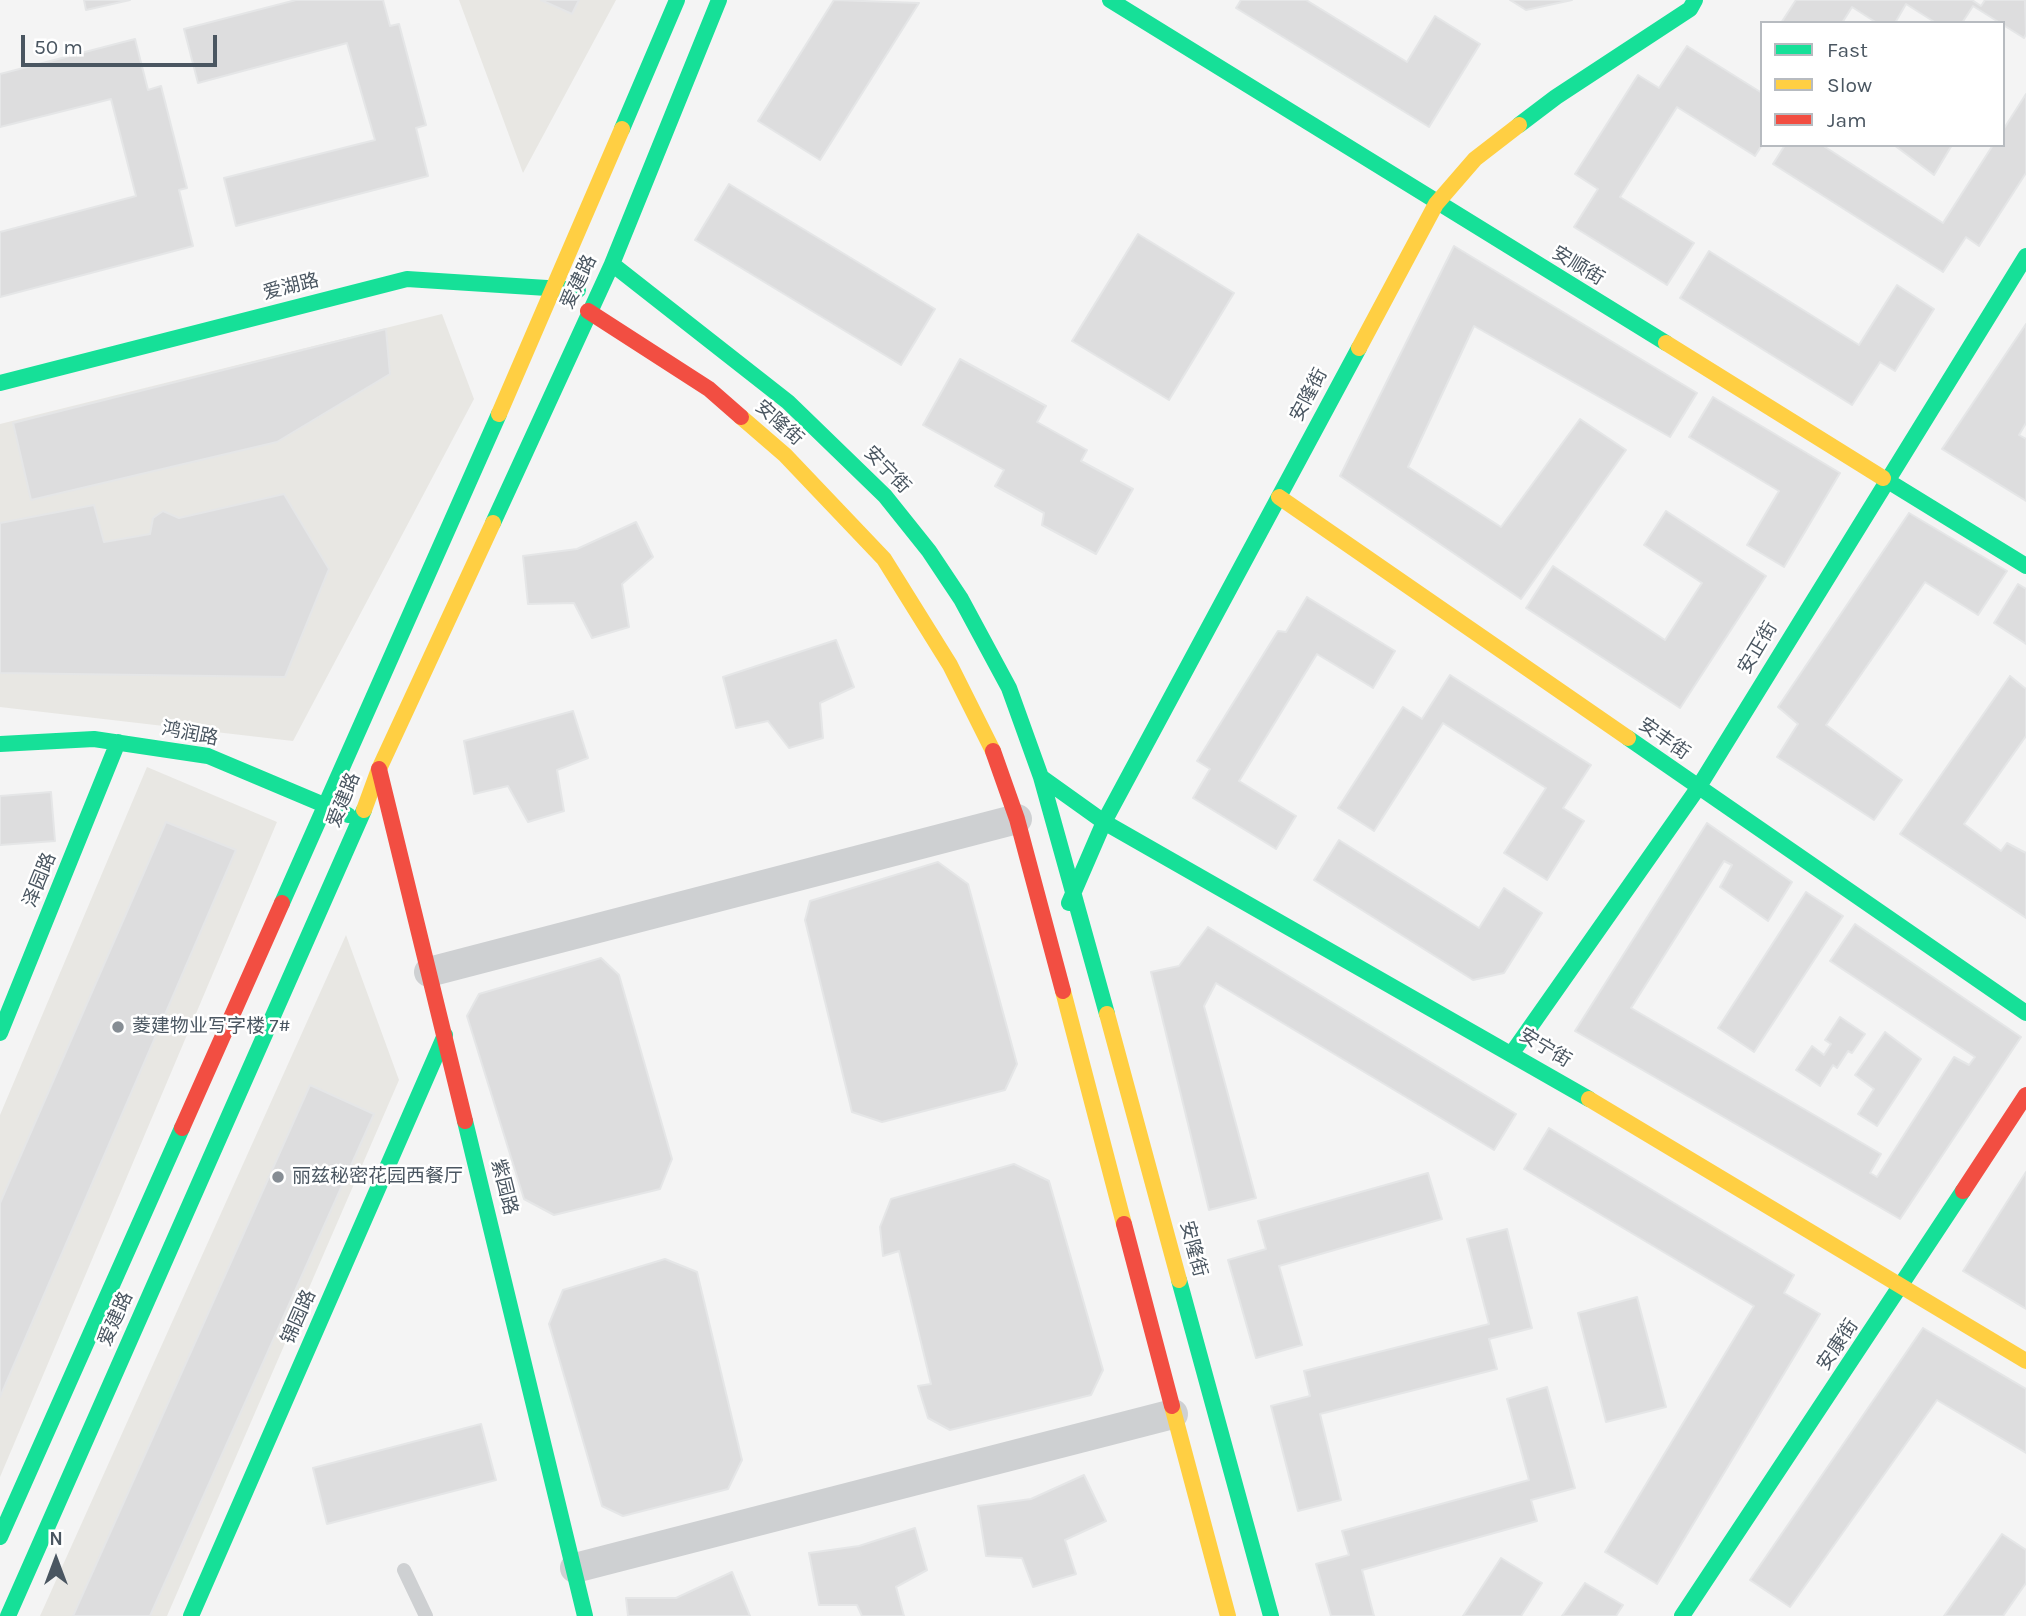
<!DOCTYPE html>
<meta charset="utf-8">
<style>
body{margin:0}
#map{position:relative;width:2026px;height:1616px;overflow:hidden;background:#f4f4f4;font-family:Karla,sans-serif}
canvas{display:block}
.legend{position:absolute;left:1760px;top:21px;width:245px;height:126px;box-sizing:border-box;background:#fff;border:2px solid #b7bbc0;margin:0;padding:9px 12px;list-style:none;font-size:21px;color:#4a5661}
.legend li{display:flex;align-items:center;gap:14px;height:35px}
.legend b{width:35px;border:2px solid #b7bbc0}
.north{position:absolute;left:21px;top:1525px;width:70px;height:70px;-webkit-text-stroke:5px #fff;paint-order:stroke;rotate:0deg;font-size:19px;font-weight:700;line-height:28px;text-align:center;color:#4a5661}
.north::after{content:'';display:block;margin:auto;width:24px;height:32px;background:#4a5661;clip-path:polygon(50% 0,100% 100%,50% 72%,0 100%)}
.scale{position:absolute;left:21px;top:35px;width:196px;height:32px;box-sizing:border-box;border:4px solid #4a5661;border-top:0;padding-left:9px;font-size:21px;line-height:24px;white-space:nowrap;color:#4a5661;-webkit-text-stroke:5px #fff;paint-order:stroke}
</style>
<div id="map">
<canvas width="2026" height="1616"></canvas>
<ul class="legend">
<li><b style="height:9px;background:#16e098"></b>Fast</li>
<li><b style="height:9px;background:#ffcf43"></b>Slow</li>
<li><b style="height:9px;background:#f24e42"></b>Jam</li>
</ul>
<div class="north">N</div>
<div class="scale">50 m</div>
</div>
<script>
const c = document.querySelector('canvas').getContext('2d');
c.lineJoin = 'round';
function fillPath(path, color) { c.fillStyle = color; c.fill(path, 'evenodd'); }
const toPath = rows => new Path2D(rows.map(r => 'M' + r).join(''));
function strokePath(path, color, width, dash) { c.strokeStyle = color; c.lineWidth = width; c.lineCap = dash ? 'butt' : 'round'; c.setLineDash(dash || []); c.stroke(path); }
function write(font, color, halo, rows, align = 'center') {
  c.font = font + ' Karla,"Noto Sans SC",sans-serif'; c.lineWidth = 5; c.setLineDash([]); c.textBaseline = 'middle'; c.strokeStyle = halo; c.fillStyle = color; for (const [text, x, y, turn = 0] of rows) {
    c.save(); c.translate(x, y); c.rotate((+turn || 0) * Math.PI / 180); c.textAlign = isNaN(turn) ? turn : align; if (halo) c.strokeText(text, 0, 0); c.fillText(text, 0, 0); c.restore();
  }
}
fillPath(toPath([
 [459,0,616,0,523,173],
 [442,314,474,399,293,741,0,707,0,424],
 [147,767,277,822,0,1477,0,1115],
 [346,935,399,1080,167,1616,40,1616]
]), '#e8e7e3');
const building = toPath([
 [84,0,130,0,86,10,84,0],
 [296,0,383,0,390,26,399,24,426,125,416,128,428,176,236,226,224,178,375,140,347,43,198,83,184,29,296,0],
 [541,0,579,0,572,14,541,0],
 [834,0,919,3,820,160,758,121,834,0],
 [1241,0,1306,0,1407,62,1435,16,1480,44,1429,127,1236,8,1241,0],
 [1510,0,1572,0,1526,10,1510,0],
 [1796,0,1972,0,1981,6,1985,0,2025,0,2026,34,2024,38,1973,6,1962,23,1936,23,1906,4,1895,23,1877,23,1852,7,1842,23,1781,23,1796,0],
 [135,39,148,90,161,86,187,188,179,190,193,246,0,297,0,232,136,196,111,99,0,127,0,74,135,39],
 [1687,46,1762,93,1762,145,1755,156,1677,107,1620,197,1694,243,1667,285,1574,227,1598,189,1575,174,1638,75,1659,88,1687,46],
 [2026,94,2026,173,1979,246,1966,237,1943,272,1773,164,1785,145,1822,145,1943,223,1993,145,2003,145,2003,130,2026,94],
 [1894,145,1952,145,1934,175,1894,145],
 [729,184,935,309,901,365,695,240,729,184],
 [1138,234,1234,293,1169,400,1072,341,1138,234],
 [1454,246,1697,393,1670,437,1474,326,1408,467,1501,527,1580,419,1626,450,1521,599,1340,476,1454,246],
 [1709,251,1859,345,1897,285,1934,309,1895,371,1880,362,1852,405,1680,298,1709,251],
 [2026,324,2026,423,2019,435,2026,439,2026,501,1942,449,2026,324],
 [386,329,390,374,277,442,31,500,13,423,386,329],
 [960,359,1046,406,1037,422,1087,450,1081,461,1133,489,1096,554,1042,525,1044,513,995,486,1004,470,923,425,960,359],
 [1713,397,1840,473,1784,567,1747,545,1779,491,1689,437,1713,397],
 [284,494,329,569,285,677,0,673,0,523,94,505,104,542,150,534,153,518,163,511,179,518,284,494],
 [1666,511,1766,576,1680,708,1526,608,1553,566,1665,640,1702,583,1644,545,1666,511],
 [1909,513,2007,571,1978,615,1925,582,1826,725,1902,780,1874,820,1777,757,1798,724,1778,707,1909,513],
 [636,522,653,557,622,584,629,627,592,638,574,603,528,604,523,556,577,549,636,522],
 [2018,584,2026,589,2026,644,1994,623,2018,584],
 [1307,597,1395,651,1373,688,1317,654,1239,781,1296,816,1276,849,1193,798,1210,769,1197,761,1278,631,1286,632,1307,597],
 [836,640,854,687,820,703,823,738,789,748,768,721,736,728,723,677,836,640],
 [1450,675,1591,765,1563,808,1584,821,1547,880,1504,853,1546,788,1443,723,1374,831,1338,808,1403,707,1422,719,1450,675],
 [2010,676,2026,689,2026,736,1964,824,2001,851,2007,843,2026,853,2026,918,1900,834,2010,676],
 [573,711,588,758,557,770,564,811,528,822,508,786,474,794,464,741,573,711],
 [51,792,55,841,0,845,0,796,51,792],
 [166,822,236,850,0,1397,0,1203,166,822],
 [1707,823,1792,882,1768,921,1720,887,1732,865,1724,861,1631,1008,1881,1154,1870,1173,1877,1177,1954,1057,1969,1065,1975,1057,1830,961,1855,924,2021,1037,1900,1219,1575,1031,1707,823],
 [1339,840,1479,928,1504,888,1542,913,1504,973,1473,980,1314,880,1339,840],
 [938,862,968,884,1017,1064,1005,1090,882,1122,852,1112,805,920,810,901,938,862],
 [1806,892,1843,916,1754,1052,1718,1028,1806,892],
 [1208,927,1516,1114,1494,1150,1216,983,1204,1006,1256,1198,1209,1210,1151,972,1179,966,1208,927],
 [601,958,619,975,672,1159,660,1189,554,1215,524,1199,467,1016,479,994,601,958],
 [1840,1017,1865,1034,1852,1053,1848,1051,1837,1068,1833,1065,1820,1086,1796,1070,1812,1046,1824,1055,1831,1044,1825,1040,1840,1017],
 [1885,1032,1921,1059,1877,1126,1858,1114,1874,1089,1855,1075,1885,1032],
 [310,1085,374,1114,150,1616,73,1616,310,1085],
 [1549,1128,1794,1275,1784,1293,1820,1314,1657,1584,1605,1552,1754,1306,1524,1169,1549,1128],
 [1014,1164,1049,1181,1103,1370,1091,1395,950,1430,928,1418,918,1386,931,1384,899,1251,883,1256,880,1227,891,1199,1014,1164],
 [2026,1172,2026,1309,1963,1271,2026,1172],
 [1428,1173,1442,1219,1279,1266,1302,1345,1256,1358,1228,1260,1266,1249,1258,1221,1428,1173],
 [1507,1229,1532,1328,1489,1339,1497,1369,1320,1414,1341,1500,1298,1511,1271,1406,1310,1396,1304,1371,1489,1324,1467,1239,1507,1229],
 [665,1259,697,1272,742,1460,728,1489,623,1516,602,1506,549,1324,563,1290,665,1259],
 [1637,1297,1666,1407,1606,1422,1578,1313,1637,1297],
 [1923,1328,2026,1389,2026,1453,1937,1400,1790,1607,1750,1580,1923,1328],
 [1547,1387,1575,1488,1531,1500,1537,1521,1362,1570,1374,1616,1331,1616,1316,1564,1349,1555,1342,1531,1529,1480,1507,1399,1547,1387],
 [481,1424,496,1480,327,1524,313,1468,481,1424],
 [1084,1475,1106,1521,1065,1540,1076,1574,1033,1587,1022,1558,986,1556,978,1506,1031,1499,1084,1475],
 [915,1528,927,1570,896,1587,904,1616,862,1616,857,1605,819,1605,809,1553,859,1546,915,1528],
 [2002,1534,2026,1550,2026,1583,2003,1616,1944,1616,2002,1534],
 [1501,1558,1542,1583,1521,1616,1463,1616,1501,1558],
 [732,1572,750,1616,628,1616,626,1598,676,1598,732,1572],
 [1585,1583,1623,1605,1616,1616,1562,1616,1585,1583]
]);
fillPath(building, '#ddddde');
strokePath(building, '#e5e6e7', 2);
strokePath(toPath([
 [404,1570,426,1616]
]), '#ced0d2', 14);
strokePath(toPath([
 [429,972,1017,819],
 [575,1568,1173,1414]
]), '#ced0d2', 30);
strokePath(toPath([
 [1110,0,1666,343],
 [1519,125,1556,97,1690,9,1695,0],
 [622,129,677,0],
 [612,264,788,402,885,496,929,551,961,599,1009,688,1041,777,1107,1014],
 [0,383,407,279,578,290],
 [1883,478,2026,566],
 [493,523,612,264,719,0],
 [1628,738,2026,1013],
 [0,744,94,739,208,756,348,815],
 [1041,777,1104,822,1589,1099],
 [282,903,499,414],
 [1069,903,1104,822,1359,348],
 [0,1033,118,742],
 [1512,1053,1698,788,2026,256],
 [465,1121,585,1616],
 [1179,1280,1271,1616],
 [0,1537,182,1128],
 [8,1616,364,810],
 [191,1616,445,1035],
 [1682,1616,1963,1191]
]), '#16e098', 16);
strokePath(toPath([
 [1666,343,1883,478],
 [1359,348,1436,204,1475,159,1519,125],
 [499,414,622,129],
 [741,417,785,455,884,559,950,665,993,751],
 [1279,497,1628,738],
 [364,810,379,769,493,523],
 [1063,991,1124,1224],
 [1107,1014,1179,1280],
 [1589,1099,2026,1361],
 [1172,1406,1228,1616]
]), '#ffcf43', 16);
strokePath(toPath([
 [588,311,709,389,741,417],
 [993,751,1017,819,1063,991],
 [379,769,465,1121],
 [182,1128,282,903],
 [1963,1191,2026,1095],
 [1124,1224,1172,1406]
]), '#f24e42', 16);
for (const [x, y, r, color] of [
 [118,1027,7,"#868d94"],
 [278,1177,7,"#868d94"]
]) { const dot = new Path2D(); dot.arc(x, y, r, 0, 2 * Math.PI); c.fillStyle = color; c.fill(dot); strokePath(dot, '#fff', 2.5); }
write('19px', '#4a5661', '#fff', [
 ["安顺街",1578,266,31],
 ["爱建路",579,282,-64],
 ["爱湖路",291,287,-14],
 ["安隆街",1309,395,-62],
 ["安隆街",779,423,42],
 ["安宁街",887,470,46],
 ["安正街",1758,648,-59],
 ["鸿润路",190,734,11],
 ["安丰街",1664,739,35],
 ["爱建路",344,800,-68],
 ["泽园路",40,880,-68],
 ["安宁街",1545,1048,31],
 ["紫园路",504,1187,76],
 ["安隆街",1193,1249,75],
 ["锦园路",299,1317,-66],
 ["爱建路",116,1319,-66],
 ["安康街",1838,1345,-56]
]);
write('19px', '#4a5661', '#fff', [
 ["菱建物业写字楼 7#",132,1027],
 ["丽兹秘密花园西餐厅",292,1177]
], 'left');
</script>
